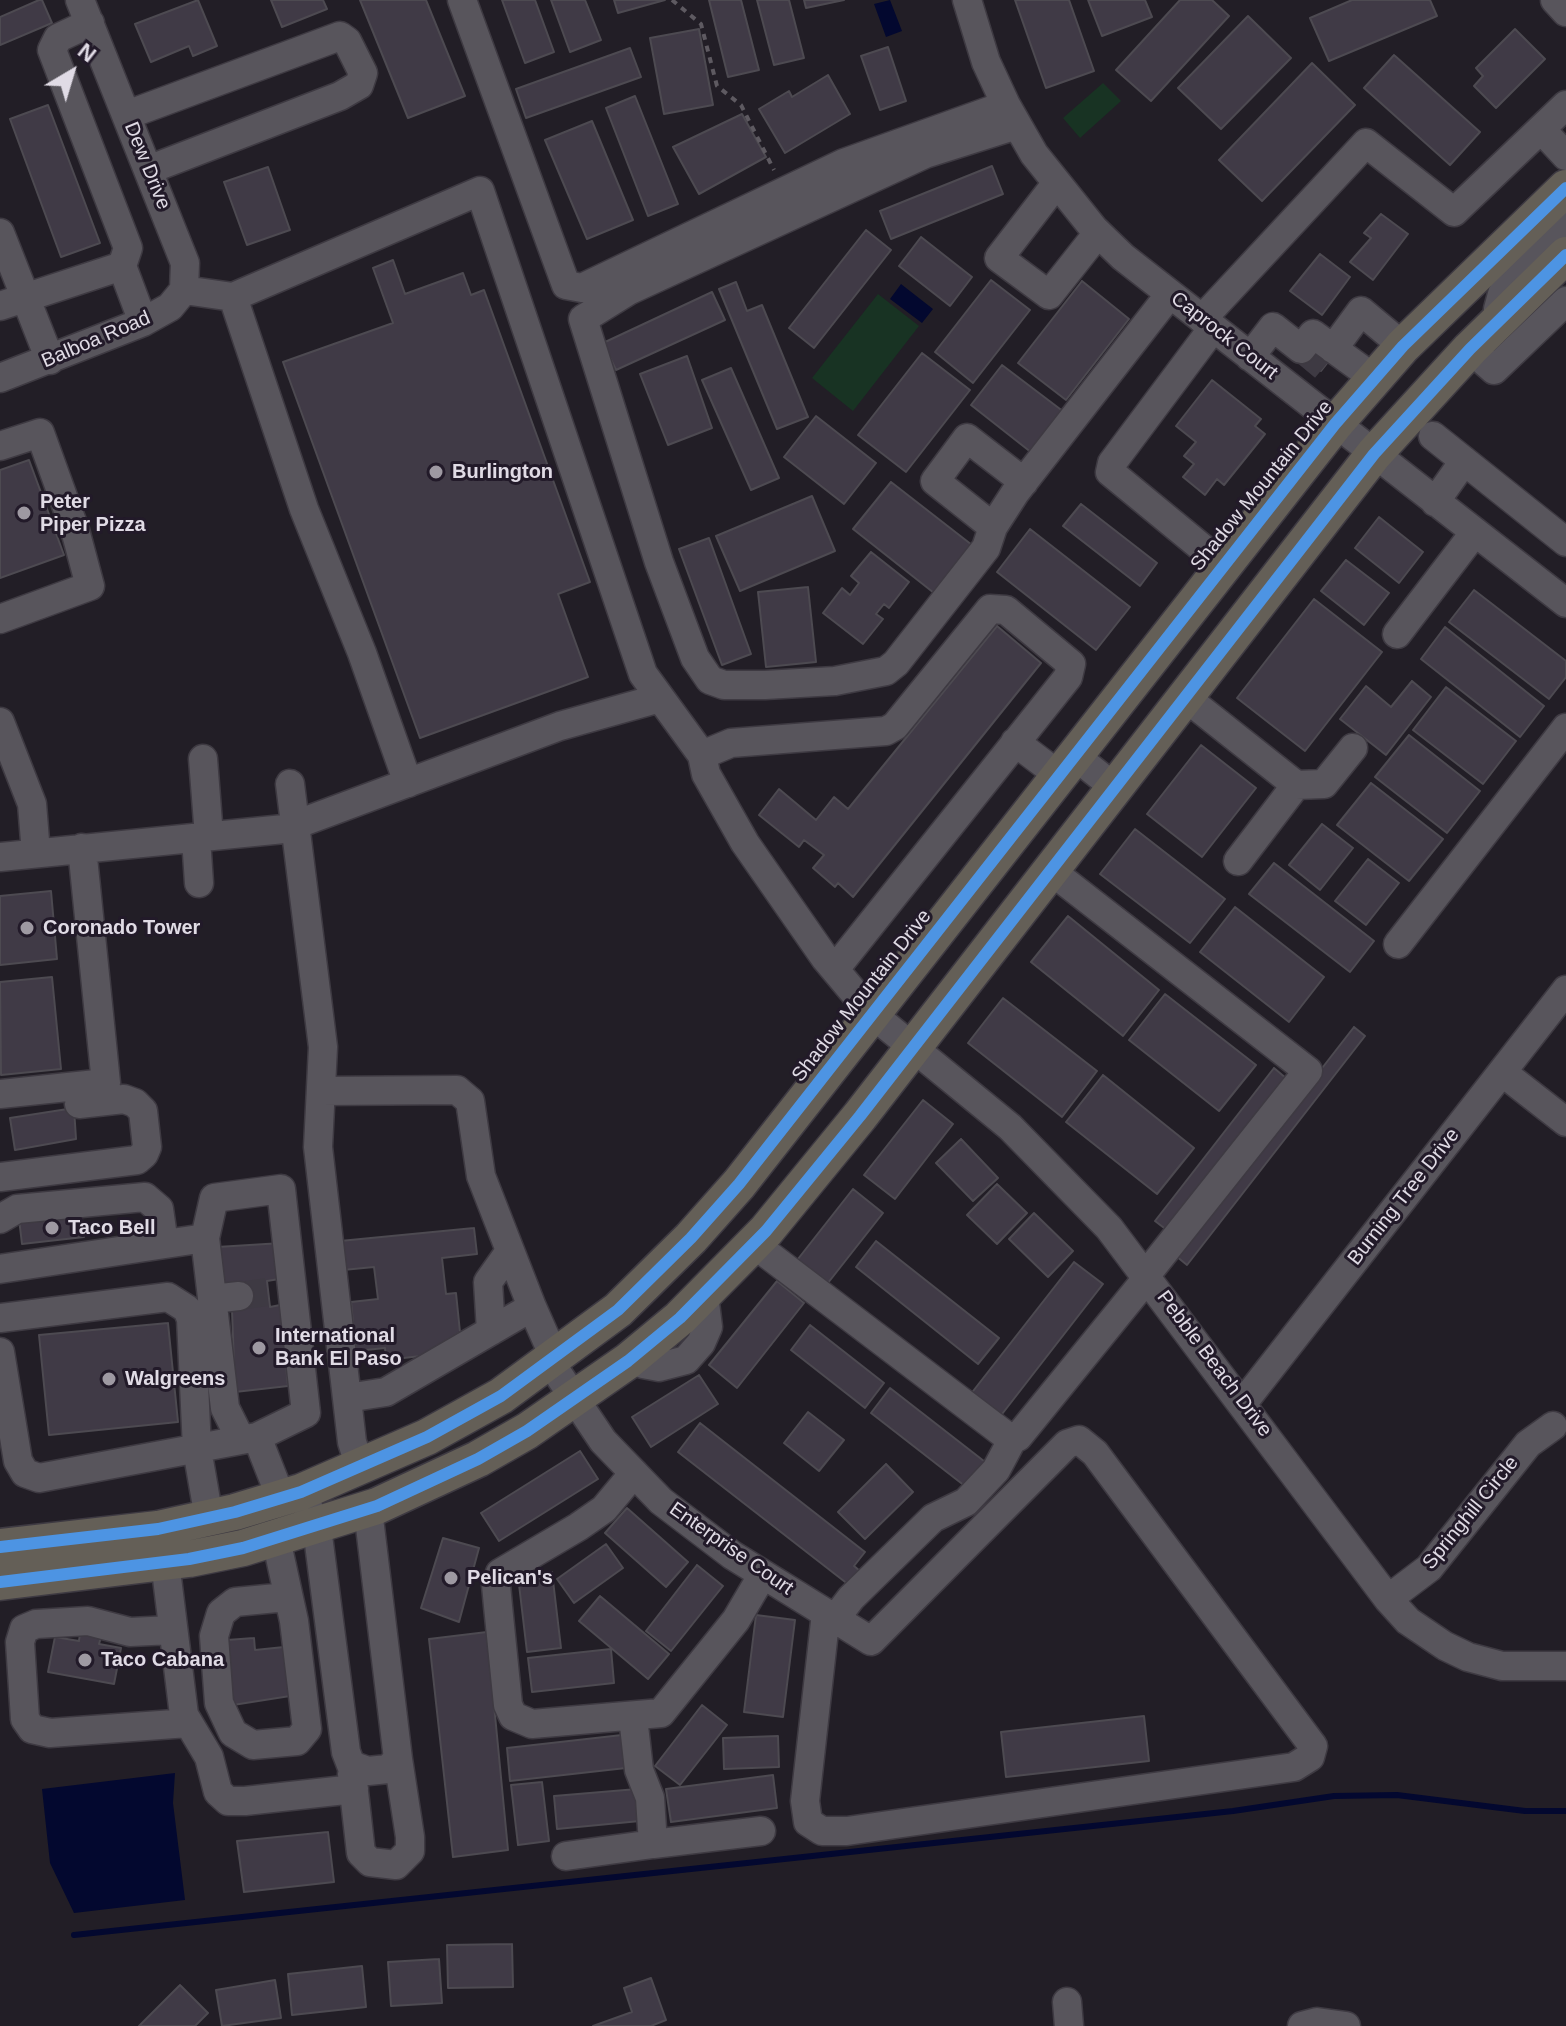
<!DOCTYPE html>
<style>
body{margin:0}
#map{position:relative;width:1566px;height:2026px;overflow:hidden;background:#221e26;font-family:Helvetica,sans-serif}
canvas{display:block}
.north{position:absolute;left:32px;top:32px;width:80px;height:80px;-webkit-text-stroke:6px #221a29;paint-order:stroke;rotate:38deg;font-size:22px;font-weight:700;line-height:32px;text-align:center;color:#e0dbe5}
.north::after{content:'';display:block;margin:auto;width:28px;height:36px;background:#e0dbe5;clip-path:polygon(50% 0,100% 100%,50% 72%,0 100%)}
</style>
<div id="map">
<canvas width="1566" height="2026"></canvas>
<div class="north">N</div>
</div>
<script>
const c = document.querySelector('canvas').getContext('2d');
c.lineJoin = 'round';
function fillPath(path, color) { c.fillStyle = color; c.fill(path, 'evenodd'); }
const toPath = rows => new Path2D(rows.map(r => 'M' + r).join(''));
function strokePath(path, color, width, dash) { c.strokeStyle = color; c.lineWidth = width; c.lineCap = dash ? 'butt' : 'round'; c.setLineDash(dash || []); c.stroke(path); }
function write(font, color, halo, rows, align = 'center') {
  c.font = font + ' Helvetica,sans-serif'; c.lineWidth = 6; c.setLineDash([]); c.textBaseline = 'middle'; c.strokeStyle = halo; c.fillStyle = color; for (const [text, x, y, turn = 0] of rows) {
    c.save(); c.translate(x, y); c.rotate((+turn || 0) * Math.PI / 180); c.textAlign = isNaN(turn) ? turn : align; if (halo) c.strokeText(text, 0, 0); c.fillText(text, 0, 0); c.restore();
  }
}
fillPath(toPath([
 [1103,83,1121,101,1080,138,1063,118],
 [878,294,919,326,853,411,812,378]
]), '#183323');
fillPath(toPath([
 [890,0,902,31,886,37,874,4],
 [901,284,933,309,922,323,890,299],
 [175,1773,173,1803,185,1900,74,1913,50,1863,42,1789]
]), '#03082f');
strokePath(toPath([
 [74,1935,1233,1811,1334,1796,1397,1795,1525,1811,1566,1811]
]), '#03082f', 6);
const building = toPath([
 [39,0,42,0,52,23,0,45,0,17,39,0],
 [198,0,217,46,193,56,189,46,151,62,135,24,198,0],
 [271,0,323,0,327,9,282,27,271,0],
 [360,0,426,0,465,96,408,118,360,0],
 [502,0,535,0,554,52,525,63,502,0],
 [551,0,585,0,601,40,570,52,551,0],
 [614,0,665,0,618,13,614,0],
 [709,0,741,0,759,70,728,77,709,0],
 [757,0,789,0,804,58,774,65,757,0],
 [804,0,844,0,806,8,804,0],
 [1015,0,1069,0,1094,71,1046,88,1015,0],
 [1088,0,1145,0,1152,17,1102,36,1088,0],
 [1180,0,1212,0,1229,16,1151,101,1116,70,1180,0],
 [1352,0,1430,0,1437,16,1329,61,1310,18,1352,0],
 [1248,16,1291,58,1221,129,1178,88,1248,16],
 [699,29,713,105,664,114,650,38,699,29],
 [1515,29,1545,59,1496,108,1474,86,1483,76,1476,68,1515,29],
 [888,47,906,101,880,110,861,56,888,47],
 [630,48,641,77,526,118,516,89,630,48],
 [1394,55,1480,132,1450,165,1364,88,1394,55],
 [1312,63,1355,105,1262,201,1219,160,1312,63],
 [828,75,850,114,785,153,759,109,789,91,792,97,828,75],
 [635,96,678,204,648,216,606,108,635,96],
 [48,105,100,243,61,257,10,119,48,105],
 [742,114,766,157,699,194,673,147,742,114],
 [592,121,633,220,587,239,545,140,592,121],
 [992,166,1003,194,891,239,880,211,992,166],
 [268,167,290,230,247,245,224,182,268,167],
 [1381,214,1408,234,1373,280,1350,262,1371,238,1364,233,1381,214],
 [866,230,891,250,814,348,789,328,866,230],
 [921,237,972,277,950,306,899,266,921,237],
 [1320,254,1350,277,1322,315,1290,291,1320,254],
 [393,260,405,294,463,273,471,295,484,290,590,582,558,594,588,677,420,738,283,362,393,323,373,268,393,260],
 [991,280,1030,310,973,383,935,352,991,280],
 [1082,281,1129,319,1066,400,1018,363,1082,281],
 [736,282,747,311,762,305,808,417,777,429,719,289,736,282],
 [712,292,725,320,616,370,603,343,712,292],
 [1317,338,1335,353,1321,371,1302,357,1317,338],
 [922,353,970,390,906,472,858,435,922,353],
 [687,356,712,428,668,445,640,374,687,356],
 [1002,365,1064,412,1032,453,971,405,1002,365],
 [731,368,779,478,751,490,702,380,731,368],
 [1212,380,1261,419,1255,426,1265,434,1224,485,1217,479,1205,495,1183,477,1194,464,1184,456,1196,442,1176,426,1212,380],
 [816,416,876,463,844,504,784,457,816,416],
 [29,460,64,555,0,578,0,470,29,460],
 [891,482,972,545,934,593,853,529,891,482],
 [812,496,835,551,740,591,716,536,812,496],
 [1081,504,1157,563,1140,586,1063,526,1081,504],
 [1379,517,1423,552,1399,583,1355,548,1379,517],
 [1030,529,1130,607,1096,650,997,572,1030,529],
 [709,538,751,654,722,665,679,549,709,538],
 [871,552,909,582,889,608,884,604,876,614,883,619,863,644,823,613,842,588,850,595,859,583,851,576,871,552],
 [1346,560,1389,593,1364,625,1321,591,1346,560],
 [808,587,816,662,766,667,758,592,808,587],
 [1474,590,1566,661,1566,677,1549,699,1449,622,1474,590],
 [1314,599,1382,652,1305,751,1237,698,1314,599],
 [997,626,1041,663,853,897,838,883,835,887,813,868,824,855,804,840,799,847,759,815,779,789,816,820,834,797,848,809,997,626],
 [1445,627,1544,706,1520,737,1421,659,1445,627],
 [1412,681,1431,697,1386,755,1340,719,1366,686,1391,707,1412,681],
 [1446,687,1516,741,1483,784,1413,730,1446,687],
 [1409,735,1480,791,1447,833,1375,777,1409,735],
 [1201,745,1256,788,1202,857,1147,814,1201,745],
 [1371,783,1443,839,1409,881,1337,825,1371,783],
 [1322,824,1353,848,1320,890,1289,865,1322,824],
 [1135,829,1225,899,1190,943,1100,874,1135,829],
 [1368,859,1399,883,1366,925,1335,901,1368,859],
 [1274,863,1374,941,1350,972,1249,894,1274,863],
 [51,891,57,959,0,965,0,896,51,891],
 [1235,907,1324,977,1289,1022,1200,952,1235,907],
 [1068,916,1159,990,1123,1036,1031,962,1068,916],
 [52,977,61,1069,1,1075,0,982,52,977],
 [1165,994,1256,1065,1219,1111,1129,1040,1165,994],
 [1003,998,1097,1071,1062,1117,968,1043,1003,998],
 [1354,1027,1365,1036,1187,1265,1176,1256,1354,1027],
 [1274,1068,1287,1079,1168,1231,1155,1221,1274,1068],
 [1103,1075,1194,1148,1157,1194,1066,1122,1103,1075],
 [923,1100,953,1124,895,1199,864,1175,923,1100],
 [74,1108,76,1139,15,1150,10,1118,74,1108],
 [961,1139,998,1178,973,1201,936,1163,961,1139],
 [997,1184,1027,1213,997,1244,967,1215,997,1184],
 [853,1189,883,1213,824,1288,794,1264,853,1189],
 [81,1209,84,1237,22,1244,19,1219,81,1209],
 [1034,1213,1073,1251,1048,1277,1009,1239,1034,1213],
 [474,1228,477,1254,442,1258,446,1294,456,1293,460,1332,421,1356,386,1360,385,1348,356,1351,351,1302,378,1299,374,1267,343,1270,340,1241,474,1228],
 [876,1241,999,1338,978,1364,856,1267,876,1241],
 [282,1243,285,1278,267,1281,270,1307,280,1305,288,1386,235,1392,232,1310,237,1283,222,1284,217,1247,282,1243],
 [1074,1262,1103,1284,999,1418,970,1395,1074,1262],
 [777,1281,804,1303,737,1388,709,1365,777,1281],
 [168,1323,178,1422,49,1435,39,1335,168,1323],
 [810,1325,884,1383,865,1408,791,1350,810,1325],
 [699,1375,718,1404,651,1447,632,1417,699,1375],
 [890,1388,989,1465,970,1490,871,1413,890,1388],
 [808,1412,844,1440,819,1471,784,1443,808,1412],
 [700,1423,865,1552,854,1566,860,1571,849,1585,678,1452,700,1423],
 [580,1451,598,1479,499,1541,481,1513,580,1451],
 [886,1464,913,1492,865,1539,838,1512,886,1464],
 [627,1508,688,1562,666,1587,605,1533,627,1508],
 [443,1538,479,1548,459,1622,421,1608,443,1538],
 [606,1544,623,1568,574,1603,557,1579,606,1544],
 [697,1565,723,1586,671,1651,646,1631,697,1565],
 [552,1572,561,1648,527,1652,518,1576,552,1572],
 [600,1596,669,1654,648,1679,579,1621,600,1596],
 [756,1615,795,1620,783,1717,744,1712,756,1615],
 [487,1632,508,1850,453,1857,429,1639,487,1632],
 [80,1633,101,1637,99,1644,121,1648,114,1684,48,1672,55,1637,79,1641,80,1633],
 [254,1638,255,1650,284,1647,290,1696,233,1705,227,1640,254,1638],
 [611,1649,614,1683,532,1692,528,1658,611,1649],
 [702,1705,727,1725,680,1785,655,1766,702,1705],
 [1144,1716,1149,1761,1006,1777,1001,1732,1144,1716],
 [622,1735,626,1768,510,1781,507,1748,622,1735],
 [778,1736,779,1767,724,1769,723,1738,778,1736],
 [773,1775,777,1808,671,1822,666,1789,773,1775],
 [542,1782,549,1841,518,1845,511,1785,542,1782],
 [637,1789,640,1821,557,1829,554,1796,637,1789],
 [328,1832,334,1882,244,1892,237,1841,328,1832],
 [512,1944,513,1987,448,1988,447,1945,512,1944],
 [439,1959,442,2003,391,2006,388,1962,439,1959],
 [362,1966,366,2007,292,2015,288,1974,362,1966],
 [651,1978,666,2020,651,2026,593,2026,632,2012,624,1988,651,1978],
 [275,1980,281,2018,222,2026,216,1990,275,1980],
 [180,1985,208,2013,195,2026,139,2026,180,1985]
]);
fillPath(building, '#403a46');
strokePath(building, '#4d4a51', 2);
strokePath(toPath([
 [1306,352,1324,367],
 [239,1296,268,1292]
]), '#3e3a43', 28, [28, 14]);
const minor = toPath([
 [462,0,566,285,582,288,844,163,1006,105],
 [967,0,986,62,1006,105,1034,154,1094,229,1123,257,1566,603],
 [1555,0,1566,12],
 [127,115,340,36,347,41,363,73,359,85,340,96,148,170],
 [1017,125,925,154,628,291,583,319,659,562,695,658,710,680,724,685,765,685,835,681,886,671,896,663,986,548,993,527,1015,493,1170,294],
 [1541,129,1566,156],
 [1056,184,999,258,1049,295,1098,233],
 [0,233,50,360],
 [122,266,143,322],
 [184,290,233,297,480,191,643,674,702,755,706,774,745,843,825,958,872,1014,1010,1127,1109,1228,1388,1599,1408,1621,1445,1646,1468,1657,1502,1666,1566,1666],
 [233,297,304,509,362,653,408,783],
 [0,306,122,266,128,248,52,50,58,38,90,23],
 [1503,316,1498,309,1502,294,1524,265,1566,225],
 [1202,319,1366,143,1454,212,1566,105],
 [1213,328,1112,463,1110,472,1223,565],
 [1333,349,1361,311,1403,346],
 [1470,349,1494,370,1566,301],
 [1250,357,1273,327,1301,349,1313,334,1375,379],
 [0,378,143,322,170,307,184,290,185,263,80,0],
 [1433,436,1566,542],
 [0,446,40,433,75,530,90,586,0,619],
 [1435,502,1464,461],
 [993,527,935,481,967,438,1024,482],
 [1397,634,1475,532],
 [1185,697,1296,785,1238,861],
 [0,722,32,804,36,853],
 [1015,742,1060,776],
 [702,755,731,743,886,731,895,726,990,609,1006,610,1071,664,1068,677,835,969],
 [1075,756,1114,787],
 [203,759,209,836],
 [290,784,323,1047,318,1147,352,1442,360,1467],
 [1296,785,1324,784,1353,748],
 [196,838,199,883],
 [0,857,284,829,560,726,660,698],
 [1050,870,1308,1071,1146,1275],
 [1398,944,1566,728],
 [1502,1072,1566,1122],
 [321,1091,457,1090,470,1101,481,1176,532,1307],
 [0,1094,106,1083,82,848],
 [0,1177,137,1160,144,1154,147,1147,143,1111,135,1103,124,1099,79,1104],
 [0,1219,17,1209,145,1197,159,1209,164,1244],
 [754,1244,1012,1440],
 [0,1269,205,1238],
 [212,1299,239,1296],
 [0,1318,168,1297,187,1309,191,1319,197,1449,209,1518],
 [491,1331,488,1282,510,1251],
 [0,1352,18,1461,25,1473,39,1478,257,1437,281,1498],
 [633,1358,643,1364,659,1367,686,1360,701,1343,708,1327,704,1295],
 [550,1362,603,1441,661,1501,732,1555,871,1641,1067,1444,1079,1440,1095,1453,1313,1746,1310,1757,1294,1767,847,1831,822,1831,808,1822,805,1801,826,1613],
 [347,1398,386,1392,532,1307,555,1359],
 [1243,1403,1566,990],
 [241,1440,225,1408,205,1238,214,1198,281,1189,306,1413,257,1437],
 [634,1473,604,1509,578,1527,500,1573,496,1585,498,1606,508,1705,513,1716,532,1724,661,1713,736,1620,763,1574],
 [308,1507,317,1528,346,1752,351,1765,368,1771,388,1769,398,1759,368,1510],
 [276,1539,294,1621,307,1729,297,1741,253,1745,233,1733,219,1703,214,1636,221,1613,235,1602,287,1597],
 [165,1562,184,1715,209,1757,218,1792,228,1801,245,1801,354,1789],
 [1388,1599,1429,1568,1528,1444,1553,1426],
 [835,1619,851,1598,933,1518,966,1502,996,1470,1012,1440,1018,1437,1148,1277],
 [172,1630,130,1632,88,1621,36,1624,24,1629,20,1642,25,1719,32,1729,50,1733,188,1723],
 [633,1717,639,1770,650,1798,653,1844,761,1831],
 [352,1774,361,1853,370,1862,396,1865,410,1851,410,1837,398,1759],
 [566,1856,653,1844],
 [1067,2002,1069,2026],
 [1302,2026,1317,2022,1346,2026]
]);
const major = toPath([
 [0,1547,158,1529,235,1512,301,1492,427,1437,501,1396,618,1310,691,1238,739,1184,1335,424,1403,346,1566,188],
 [0,1582,189,1559,243,1548,377,1506,478,1459,527,1431,628,1361,680,1318,766,1231,860,1116,1374,454,1470,349,1566,255]
]);
strokePath(minor, '#3e3a42', 31);
strokePath(major, '#3e3a42', 39);
strokePath(toPath([
 [672,0,701,24,717,86,741,105,774,170]
]), '#5e5a61', 4, [6, 6]);
strokePath(minor, '#58555c', 28);
strokePath(major, '#645f57', 36);
strokePath(toPath([
 [0,1547,158,1529,235,1512,301,1492,427,1437,501,1396,618,1310,691,1238,739,1184,1335,424,1403,346,1566,188],
 [0,1582,189,1559,243,1548,377,1506,478,1459,527,1431,628,1361,680,1318,766,1231,860,1116,1374,454,1470,349,1566,255]
]), '#4d94e3', 12);
for (const [x, y, r, color] of [
 [436,472,8,"#9e99a2"],
 [24,513,8,"#9e99a2"],
 [27,928,8,"#9e99a2"],
 [52,1228,8,"#9e99a2"],
 [259,1348,8,"#9e99a2"],
 [109,1379,8,"#9e99a2"],
 [451,1578,8,"#9e99a2"],
 [85,1660,8,"#9e99a2"]
]) { const dot = new Path2D(); dot.arc(x, y, r, 0, 2 * Math.PI); c.fillStyle = color; c.fill(dot); strokePath(dot, '#221a29', 3); }
write('20px', '#e0dbe5', '#221a29', [
 ["Dew Drive",147,166,68],
 ["Caprock Court",1224,336,38],
 ["Balboa Road",96,340,-23],
 ["Shadow Mountain Drive",1262,486,-51],
 ["Shadow Mountain Drive",862,996,-52],
 ["Burning Tree Drive",1404,1197,-52],
 ["Pebble Beach Drive",1214,1364,53],
 ["Springhill Circle",1471,1513,-51],
 ["Enterprise Court",731,1549,35]
]);
write('bold 20px', '#e0dbe5', '#221a29', [
 ["Burlington",452,472],
 ["Peter",40,502],
 ["Piper Pizza",40,525],
 ["Coronado Tower",43,928],
 ["Taco Bell",68,1228],
 ["International",275,1336],
 ["Bank El Paso",275,1359],
 ["Walgreens",125,1379],
 ["Pelican's",467,1578],
 ["Taco Cabana",101,1660]
], 'left');
</script>
